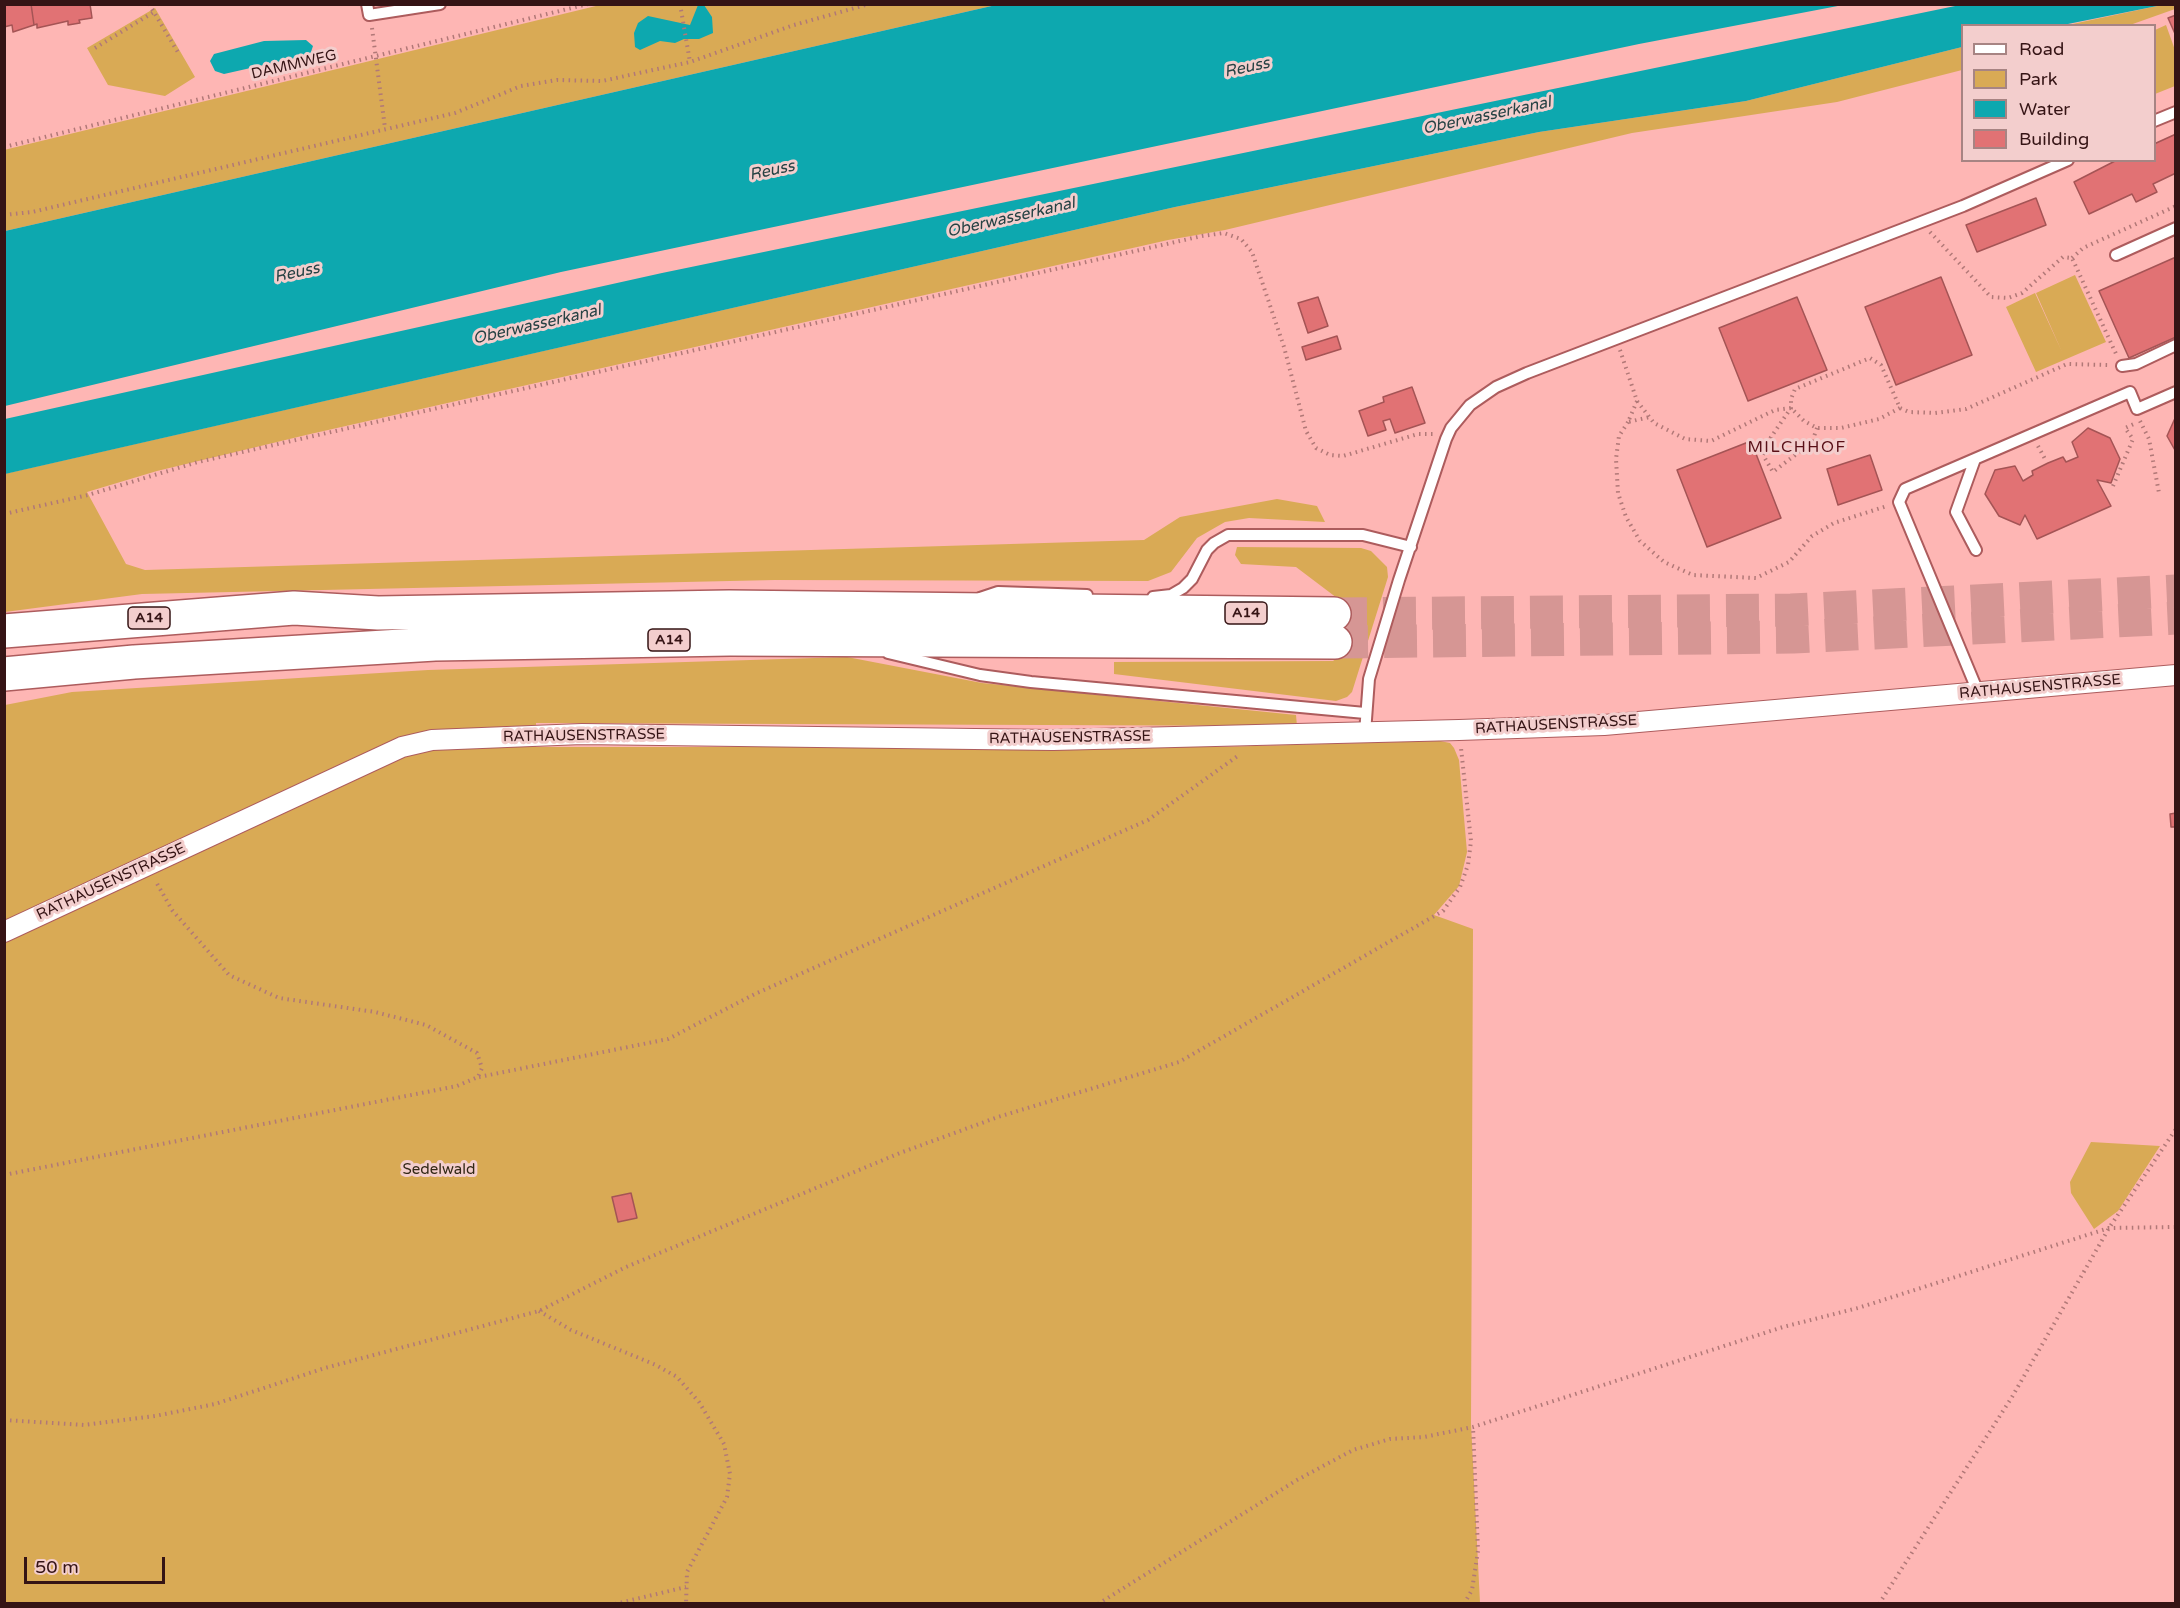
<!DOCTYPE html>
<style>
body{margin:0}
#map{position:relative;width:2180px;height:1608px;overflow:hidden;background:#feb6b4;font-family:"Varela Round",sans-serif}
canvas{display:block}
.frame{position:absolute;inset:0;border:6px solid #351415;pointer-events:none}
.legend{position:absolute;left:1961px;top:24px;width:195px;height:138px;box-sizing:border-box;background:#f3cecd;border:2px solid #a78483;margin:0;padding:8px 10px;list-style:none;font-size:18px;color:#351415}
.legend li{display:flex;align-items:center;gap:12px;height:30px}
.legend b{width:30px;border:2px solid #a78483}
.scale{position:absolute;left:24px;top:1557px;width:141px;height:27px;box-sizing:border-box;border:3px solid #351415;border-top:0;padding-left:8px;font-size:18px;line-height:21px;white-space:nowrap;color:#351415;-webkit-text-stroke:4px #f3cecd;paint-order:stroke}
</style>
<div id="map">
<canvas width="2180" height="1608"></canvas>
<div class="frame"></div>
<ul class="legend">
<li><b style="height:8px;background:#fff"></b>Road</li>
<li><b style="height:16px;background:#d9aa55"></b>Park</li>
<li><b style="height:16px;background:#0da8af"></b>Water</li>
<li><b style="height:16px;background:#e17274"></b>Building</li>
</ul>
<div class="scale">50 m</div>
</div>
<script>
const c = document.querySelector('canvas').getContext('2d');
c.lineJoin = 'round';
function fillPath(path, color) { c.fillStyle = color; c.fill(path, 'evenodd'); }
const toPath = rows => new Path2D(rows.map(r => 'M' + r).join(''));
function strokePath(path, color, width, dash) { c.strokeStyle = color; c.lineWidth = width; c.lineCap = dash ? 'butt' : 'round'; c.setLineDash(dash || []); c.stroke(path); }
function write(font, color, halo, rows, align = 'center') {
  c.font = font + ' "Varela Round",sans-serif'; c.lineWidth = 6; c.setLineDash([]); c.textBaseline = 'middle'; c.strokeStyle = halo; c.fillStyle = color; for (const [text, x, y, turn = 0] of rows) {
    c.save(); c.translate(x, y); c.rotate((+turn || 0) * Math.PI / 180); c.textAlign = isNaN(turn) ? turn : align; if (halo) c.strokeText(text, 0, 0); c.fillText(text, 0, 0); c.restore();
  }
}
fillPath(toPath([
 [600,5,996,5,5,231,4,150],
 [2162,5,2175,5,2175,9,2130,25,2063,26],
 [155,8,195,77,165,96,108,85,87,48],
 [2166,25,2175,50,2175,86,2155,94,2155,30],
 [1962,47,1962,70,1837,102,1632,133,1225,230,1168,240,306,435,157,471,87,492,126,564,145,570,1144,540,1180,517,1277,499,1317,506,1325,522,1249,518,1225,522,1197,538,1171,572,1148,581,775,580,142,594,5,612,4,474,1175,207,1539,132,1746,101],
 [2075,275,2106,342,2036,372,2006,307,2035,293,2062,352,2036,293],
 [1237,547,1361,548,1371,551,1387,567,1388,577,1352,692,1347,697,1336,701,1114,674,1114,662,1333,661,1337,658,1341,601,1296,567,1241,564,1235,555],
 [847,657,982,683,1296,715,1297,726,536,723,536,747,1217,747,1440,741,1450,743,1454,748,1459,760,1467,852,1459,886,1434,915,1473,929,1471,1423,1480,1603,5,1604,5,705,72,692,428,670],
 [2091,1142,2160,1146,2118,1211,2094,1229,2071,1193,2070,1182]
]), '#d9aa55');
fillPath(toPath([
 [698,5,704,5,712,17,713,33,699,39,684,39,675,43,660,41,640,50,635,47,634,33,638,23,648,16,690,25],
 [996,5,1843,5,1639,44,561,272,5,406,5,231],
 [1960,5,2162,5,2063,25,1962,26,1962,47,1746,101,1539,132,1175,207,5,474,5,419,662,273],
 [306,40,313,46,310,55,286,60,224,74,215,71,210,61,214,54,264,41]
]), '#0da8af');
const building = toPath([
 [4,4,31,4,34,25,13,32,12,25,4,27,4,4],
 [31,4,90,4,92,18,79,20,80,23,68,25,68,21,37,28,37,24,34,25,31,4],
 [2176,15,2176,36,2168,18,2176,15],
 [2176,134,2176,173,2153,184,2157,192,2136,202,2132,194,2089,214,2074,182,2117,160,2154,160,2154,144,2176,134],
 [2036,198,2046,225,1977,252,1966,225,2036,198],
 [2176,257,2176,337,2129,358,2099,291,2176,257],
 [1941,277,1972,355,1896,385,1865,307,1941,277],
 [1318,297,1328,326,1308,333,1298,303,1318,297],
 [1797,297,1827,370,1748,401,1719,328,1797,297],
 [1337,336,1341,349,1306,360,1302,347,1337,336],
 [1412,387,1425,423,1395,433,1390,419,1383,421,1386,430,1368,436,1359,411,1384,402,1383,397,1412,387],
 [2176,416,2176,452,2167,436,2176,416],
 [2088,428,2110,438,2120,459,2111,483,2097,480,2111,506,2037,539,2025,515,2020,525,1999,516,1985,494,1995,470,2015,466,2023,481,2033,475,2032,471,2048,463,2063,457,2066,462,2078,457,2072,442,2088,428],
 [1751,441,1781,518,1707,547,1677,470,1751,441],
 [1870,455,1882,490,1838,505,1827,469,1870,455],
 [2176,813,2176,827,2171,827,2170,814,2176,813],
 [631,1193,637,1218,618,1222,612,1197,631,1193]
]);
fillPath(building, '#e17274');
strokePath(building, '#a45455', 1.5);
strokePath(toPath([
 [1334,614,1791,610,2176,591],
 [1335,642,1793,637,2176,618]
]), '#d69694', 33, [33, 16]);
const service = toPath([
 [367,4,369,15,440,4],
 [2154,121,2176,112],
 [2116,255,2176,228],
 [2122,366,2136,364,2176,345],
 [1975,459,1956,512,1976,550],
 [1153,597,1171,595,1183,588,1192,579,1207,550,1214,543,1228,535,1363,535,1411,547],
 [980,598,998,592,1087,595],
 [888,653,980,675,1031,682,1365,713],
 [1978,692,1899,502,1905,489,2130,392,2137,409,2176,392],
 [1365,733,1369,679,1399,580,1446,439,1451,428,1470,405,1496,387,1527,373,1963,206,2068,160]
]);
const minor = toPath([
 [4,932,402,747,432,740,582,734,1053,740,1459,730,1604,725,2176,675]
]);
const motorway = toPath([
 [4,631,294,608,378,613,729,607,1334,614],
 [4,674,134,662,435,644,730,639,1335,642]
]);
strokePath(service, '#ad5c5d', 14);
strokePath(minor, '#ad5c5d', 22);
strokePath(motorway, '#ad5c5d', 36);
strokePath(toPath([
 [149,4,179,54],
 [680,4,690,62],
 [372,28,385,128],
 [95,48,154,12],
 [4,147,588,4],
 [4,215,32,212,455,113,521,86,557,80,602,81,690,62,794,25,869,4],
 [1930,232,1991,297,2008,298,2022,293,2063,257,2072,258,2117,356],
 [2072,258,2083,248,2176,206],
 [1620,350,1637,401,1654,423,1685,439,1711,441,1775,410,1791,408,1804,421,1817,428,1841,428,1879,419,1900,408],
 [1637,401,1628,422,1650,417],
 [2140,421,2149,439,2159,493],
 [1628,422,1619,436,1616,459,1618,493,1626,517,1640,541,1664,562,1693,575,1756,578,1789,562,1812,536,1834,523,1887,506],
 [1817,428,1812,442,1773,472,1763,455,1771,437,1791,408,1791,399,1795,389,1870,358,1881,365,1900,408,1909,412,1935,413,1966,409,2067,364,2109,365],
 [2038,446,2045,459],
 [2113,486,2133,439,2125,428,2134,424],
 [4,514,88,495,198,462,1202,236,1224,233,1241,239,1252,252,1284,347,1306,431,1316,448,1330,455,1343,456,1418,434,1434,434],
 [479,1077,668,1039,757,993,1148,820,1239,755],
 [4,1175,457,1086,478,1077,482,1068,477,1053,426,1025,375,1012,279,998,229,975,172,910,155,880],
 [539,1311,571,1330,656,1365,677,1377,699,1402,724,1444,730,1474,727,1497,687,1572,686,1604],
 [4,1420,84,1425,155,1416,215,1404,325,1368,539,1311,626,1267,900,1153,998,1117,1179,1062,1443,911,1460,887,1468,865,1471,841,1461,748],
 [615,1604,686,1587],
 [1098,1604,1297,1480,1353,1450,1390,1439,1424,1437,1473,1427,1783,1327,1858,1308,2109,1228,2176,1227],
 [1464,1604,1472,1590,1478,1551,1473,1427],
 [1879,1604,2012,1397,2109,1228,2176,1129]
]), '#b17877', 4, [1.5, 4.5]);
strokePath(service, '#fff', 10);
strokePath(minor, '#fff', 20);
strokePath(motorway, '#fff', 33);
for (const [x, y, w] of [
 [1246,613,42],
 [149,618,42],
 [669,640,42]
]) { const box = new Path2D(); box.roundRect(x - w / 2, y - 11, w, 22, 4.5); c.fillStyle = '#f3cecd'; c.fill(box); strokePath(box, '#351415', 1.5); }
write('bold 14px', '#351415', null, [
 ["A14",1246,613],
 ["A14",149,618],
 ["A14",669,640]
]);
write('15px', '#351415', '#f3cecd', [
 ["DAMMWEG",294,65,-13],
 ["RATHAUSENSTRASSE",2040,687,-5],
 ["RATHAUSENSTRASSE",1556,725,-3],
 ["RATHAUSENSTRASSE",584,736,-1],
 ["RATHAUSENSTRASSE",1070,738,-1],
 ["RATHAUSENSTRASSE",111,882,-25]
]);
write('15px', '#322715', '#f3cecd', [
 ["Sedelwald",439,1170]
]);
write('italic 16px', '#264244', '#f3cecd', [
 ["Reuss",1247,68,-12],
 ["Oberwasserkanal",1487,116,-12],
 ["Reuss",772,171,-12],
 ["Oberwasserkanal",1011,218,-13],
 ["Reuss",297,273,-12],
 ["Oberwasserkanal",537,325,-13]
]);
c.letterSpacing = '1.5px';
write('16px', '#590f17', '#f3cecd', [
 ["MILCHHOF",1797,448]
]);
c.letterSpacing = '0px';
</script>
